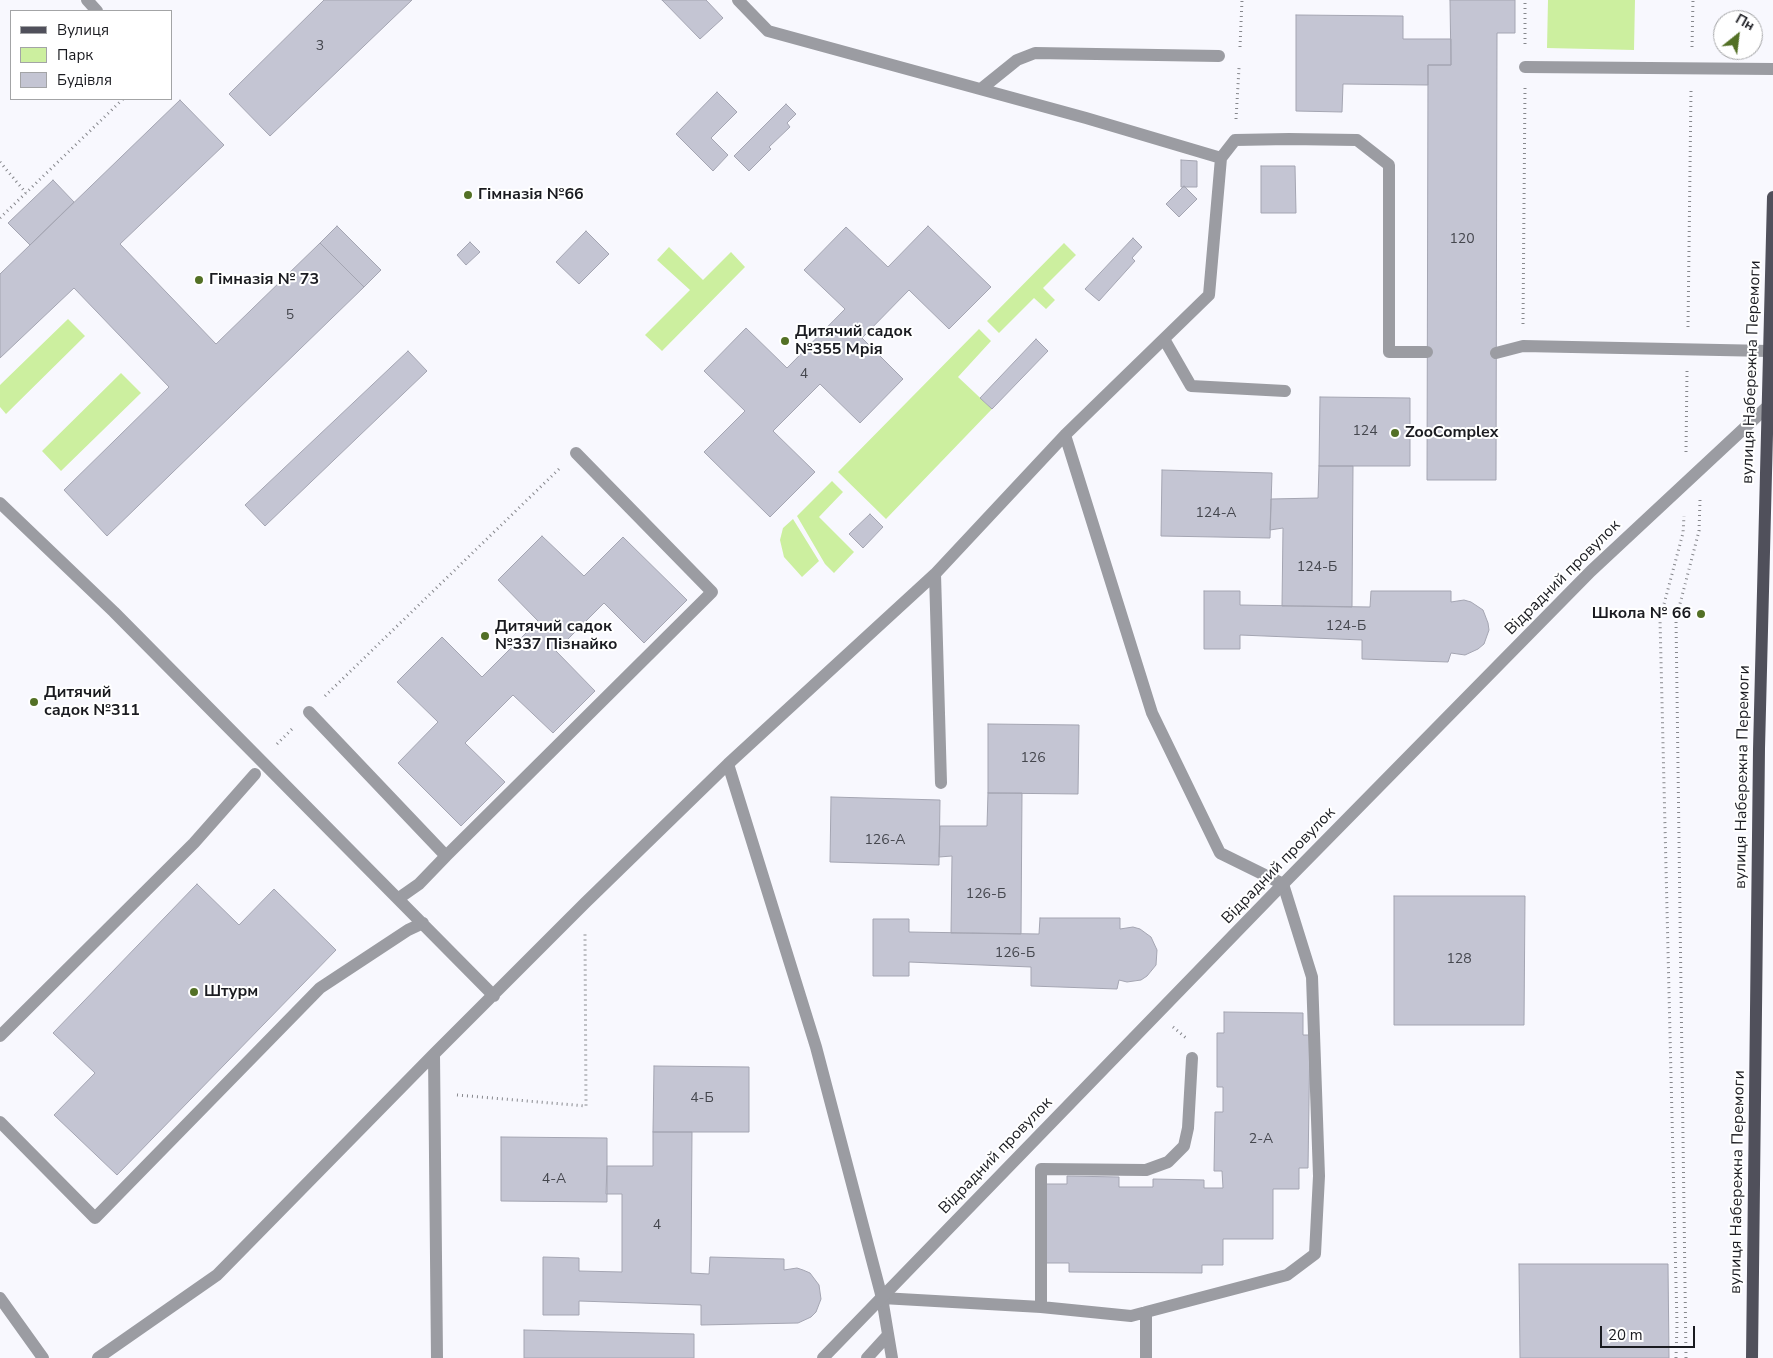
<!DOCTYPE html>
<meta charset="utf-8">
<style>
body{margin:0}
#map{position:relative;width:1773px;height:1358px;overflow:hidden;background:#f8f8fe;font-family:"Nunito Sans",sans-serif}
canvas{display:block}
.legend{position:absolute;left:10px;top:10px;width:162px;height:90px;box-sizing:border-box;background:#fff;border:1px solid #a3a4a6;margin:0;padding:6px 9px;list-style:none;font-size:15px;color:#1a1b20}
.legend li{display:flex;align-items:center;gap:10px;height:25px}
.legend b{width:25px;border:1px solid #a3a4a6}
.north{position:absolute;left:1713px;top:10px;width:50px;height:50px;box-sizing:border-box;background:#fff;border:1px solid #a3a4a6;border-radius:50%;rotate:29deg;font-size:14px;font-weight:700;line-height:20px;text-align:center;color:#1a1b20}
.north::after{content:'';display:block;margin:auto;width:18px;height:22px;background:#537025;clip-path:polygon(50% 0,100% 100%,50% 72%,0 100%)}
.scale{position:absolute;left:1600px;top:1326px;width:95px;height:22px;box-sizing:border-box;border:2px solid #1a1b20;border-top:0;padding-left:6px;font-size:15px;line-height:18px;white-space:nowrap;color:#1a1b20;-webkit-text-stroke:4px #fff;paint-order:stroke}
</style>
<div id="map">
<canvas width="1773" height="1358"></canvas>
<ul class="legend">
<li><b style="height:6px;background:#50505b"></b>Вулиця</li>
<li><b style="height:14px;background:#ccef9f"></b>Парк</li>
<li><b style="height:14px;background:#c4c5d3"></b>Будівля</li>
</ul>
<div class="north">Пн</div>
<div class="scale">20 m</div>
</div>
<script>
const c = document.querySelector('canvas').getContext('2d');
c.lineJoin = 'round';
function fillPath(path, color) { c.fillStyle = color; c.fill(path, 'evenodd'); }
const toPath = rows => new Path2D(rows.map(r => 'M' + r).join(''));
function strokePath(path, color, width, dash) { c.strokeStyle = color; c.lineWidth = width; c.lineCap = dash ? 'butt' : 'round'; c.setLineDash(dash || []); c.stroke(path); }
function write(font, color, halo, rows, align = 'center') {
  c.font = font + ' "Nunito Sans",sans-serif'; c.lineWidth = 4; c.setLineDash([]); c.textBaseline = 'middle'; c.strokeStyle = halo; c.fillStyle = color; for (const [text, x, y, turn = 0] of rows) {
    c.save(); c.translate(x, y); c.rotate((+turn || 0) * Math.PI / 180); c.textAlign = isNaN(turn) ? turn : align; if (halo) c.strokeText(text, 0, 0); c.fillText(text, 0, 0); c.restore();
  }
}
fillPath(toPath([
 [1548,0,1635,0,1634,50,1547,48],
 [1064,243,1076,255,1043,288,1055,300,1046,309,1034,298,999,333,987,321],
 [669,247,703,280,731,252,745,267,662,351,645,335,690,290,657,260],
 [68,319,85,336,6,414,0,407,0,385],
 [979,329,991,341,958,377,992,409,886,519,838,472],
 [121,373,141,393,61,471,42,451],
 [832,481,843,492,819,517,854,552,834,573,825,564,797,516],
 [793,519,819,561,802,577,784,557,780,540,783,528]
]), '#ccef9f');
const building = toPath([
 [324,0,412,0,270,136,229,94,324,0],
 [662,0,706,0,723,18,700,39,662,0],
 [1450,0,1515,0,1515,33,1497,33,1496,480,1427,480,1428,65,1451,65,1450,0],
 [1296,15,1403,16,1403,39,1451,39,1451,65,1428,65,1428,85,1343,84,1342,112,1296,111,1296,15],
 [717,92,737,112,711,138,728,155,713,171,676,134,717,92],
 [180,100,224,145,120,244,216,344,320,243,364,287,107,536,64,490,169,387,74,288,0,358,0,274,180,100],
 [786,104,796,114,787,123,790,127,769,147,771,149,749,171,734,156,786,104],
 [1181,160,1197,161,1197,187,1181,187,1181,160],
 [1261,166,1295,166,1296,213,1261,213,1261,166],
 [53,180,74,202,30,245,8,223,53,180],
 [1184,186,1197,199,1179,217,1166,204,1184,186],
 [337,226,381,270,364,287,320,243,337,226],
 [928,226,991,287,949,329,909,290,862,338,903,379,860,423,820,384,773,431,815,472,770,517,704,452,745,411,704,371,746,328,787,368,845,309,804,270,846,227,888,267,928,226],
 [586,231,609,254,579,284,556,262,586,231],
 [1133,238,1142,247,1132,258,1135,261,1099,301,1085,289,1133,238],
 [470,242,480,252,466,265,457,255,470,242],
 [1036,339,1048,351,992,409,980,398,1036,339],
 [408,351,427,371,265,526,245,505,408,351],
 [1320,397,1410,398,1410,466,1319,466,1320,397],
 [1319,466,1353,466,1352,607,1282,606,1283,528,1270,530,1271,499,1318,498,1319,466],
 [1162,470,1272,473,1270,538,1161,536,1162,470],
 [870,514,883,527,863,548,849,534,870,514],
 [542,536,584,576,623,537,687,600,644,643,604,603,556,651,595,691,553,733,513,695,465,743,505,782,461,826,398,763,438,722,397,682,442,637,482,677,538,621,498,580,542,536],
 [1204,591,1240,591,1240,605,1370,607,1371,591,1451,591,1451,602,1464,600,1471,602,1483,610,1488,623,1489,630,1484,644,1478,649,1465,655,1451,653,1448,662,1362,659,1362,640,1240,635,1240,649,1204,649,1204,591],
 [988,724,1079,725,1078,794,988,793,988,724],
 [988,793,1022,793,1021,934,951,933,952,856,939,857,940,826,987,826,988,793],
 [831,797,940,800,939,865,830,862,831,797],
 [197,884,239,925,274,889,336,950,117,1175,54,1115,95,1073,53,1033,197,884],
 [1394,896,1525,896,1524,1025,1394,1025,1394,896],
 [1040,918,1120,918,1120,929,1133,927,1140,929,1151,937,1157,950,1156,965,1147,976,1141,980,1127,982,1119,980,1117,989,1031,986,1031,967,909,962,909,976,873,976,873,919,909,919,909,932,1039,934,1040,918],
 [1224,1012,1303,1013,1303,1035,1310,1035,1308,1168,1299,1168,1299,1189,1273,1189,1273,1239,1223,1239,1223,1265,1202,1265,1202,1273,1069,1272,1069,1263,1045,1263,1046,1184,1067,1184,1067,1176,1119,1177,1119,1187,1153,1187,1153,1179,1204,1180,1204,1188,1223,1188,1222,1171,1214,1171,1215,1112,1223,1112,1223,1087,1217,1087,1217,1033,1224,1033,1224,1012],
 [654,1066,749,1067,749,1132,653,1132,654,1066],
 [653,1132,692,1132,691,1273,709,1274,710,1257,784,1259,784,1270,797,1268,803,1270,810,1273,819,1285,821,1299,816,1312,811,1317,798,1323,701,1325,701,1305,579,1301,579,1315,543,1315,543,1257,579,1258,579,1271,622,1272,622,1194,606,1194,607,1166,653,1166,653,1132],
 [501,1137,607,1138,607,1202,501,1201,501,1137],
 [1519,1264,1668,1264,1669,1358,1520,1358,1519,1264],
 [524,1330,694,1334,694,1358,524,1358,524,1330]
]);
fillPath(building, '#c4c5d3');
strokePath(building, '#a4a5b2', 1);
strokePath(toPath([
 [1525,44,1525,0],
 [1240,47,1242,0],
 [1692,47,1693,0],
 [1236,119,1239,68],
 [0,162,26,193],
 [0,218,123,99],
 [1523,324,1525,88],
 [1688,327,1691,91],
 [1686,452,1687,371],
 [325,696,559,469],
 [277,744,294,727],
 [1173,1027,1186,1038],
 [457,1095,586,1106,585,934],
 [1676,1358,1677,1324,1660,619,1683,533,1684,516],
 [1686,1358,1676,619,1699,531,1700,500]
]), '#86878c', 3, [1, 4]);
strokePath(toPath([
 [87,0,97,11],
 [738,0,768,31,1086,118,1221,158],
 [1525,67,1773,69],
 [981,89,1017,60,1035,53,1219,56],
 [1164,339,1191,386,1285,391],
 [1496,353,1523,346,1769,351],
 [0,503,114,612,494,996],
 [935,574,941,783],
 [309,712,446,856,419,884,399,898],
 [728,764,816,1047,882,1298,892,1358],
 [446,856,712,592,576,453],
 [0,1036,194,843,255,774],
 [434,1054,437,1358],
 [0,1122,95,1218,320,988,408,930,423,923],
 [882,1298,1041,1307,1131,1316,1287,1275,1315,1254,1319,1176,1312,977,1283,884,1220,853,1152,713,1065,435],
 [1041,1307,1041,1169,1146,1170,1168,1162,1184,1146,1188,1128,1192,1058],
 [98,1358,217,1275,434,1054,585,903,728,764,935,574,1065,435,1209,295,1221,158,1235,140,1289,139,1357,140,1389,165,1389,352,1427,352],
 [867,1358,888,1335],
 [1146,1358,1146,1312]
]), '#9b9ca2', 12);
strokePath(toPath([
 [0,1298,43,1358],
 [823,1358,1283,884,1591,571,1767,407]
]), '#9b9ca2', 12);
strokePath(toPath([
 [1752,1358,1759,749,1773,197]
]), '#50505b', 12);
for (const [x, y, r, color] of [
 [468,195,5,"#537025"],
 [199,280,5,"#537025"],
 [785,341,5,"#537025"],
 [1395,433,5,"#537025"],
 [1701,614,5,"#537025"],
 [485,636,5,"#537025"],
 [34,702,5,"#537025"],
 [194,992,5,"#537025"]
]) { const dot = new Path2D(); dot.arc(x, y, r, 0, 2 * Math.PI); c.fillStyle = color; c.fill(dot); strokePath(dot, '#fff', 2); }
write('14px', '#44464d', null, [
 ["3",320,47],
 ["120",1462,240],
 ["5",290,316],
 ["4",804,375],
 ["124",1365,432],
 ["124-А",1216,514],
 ["124-Б",1317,568],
 ["124-Б",1346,627],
 ["126",1033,759],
 ["126-А",885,841],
 ["126-Б",986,895],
 ["126-Б",1015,954],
 ["128",1459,960],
 ["4-Б",702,1099],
 ["2-А",1261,1140],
 ["4-А",554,1180],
 ["4",657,1226]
]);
write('bold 16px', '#1a1b20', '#fff', [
 ["Гімназія №66",478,195],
 ["Гімназія № 73",209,280],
 ["Дитячий садок",795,332],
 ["№355 Мрія",795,350],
 ["ZooComplex",1405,433],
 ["Школа № 66",1691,614,"right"],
 ["Дитячий садок",495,627],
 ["№337 Пізнайко",495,645],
 ["Дитячий",44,693],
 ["садок №311",44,711],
 ["Штурм",204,992]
], 'left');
write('16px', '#1a1b20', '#fff', [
 ["вулиця Набережна Перемоги",1752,372,-88],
 ["Відрадний провулок",1563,578,-45],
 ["вулиця Набережна Перемоги",1743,777,-89],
 ["Відрадний провулок",1279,866,-46],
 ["Відрадний провулок",996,1156,-46],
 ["вулиця Набережна Перемоги",1738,1182,-89]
]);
</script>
